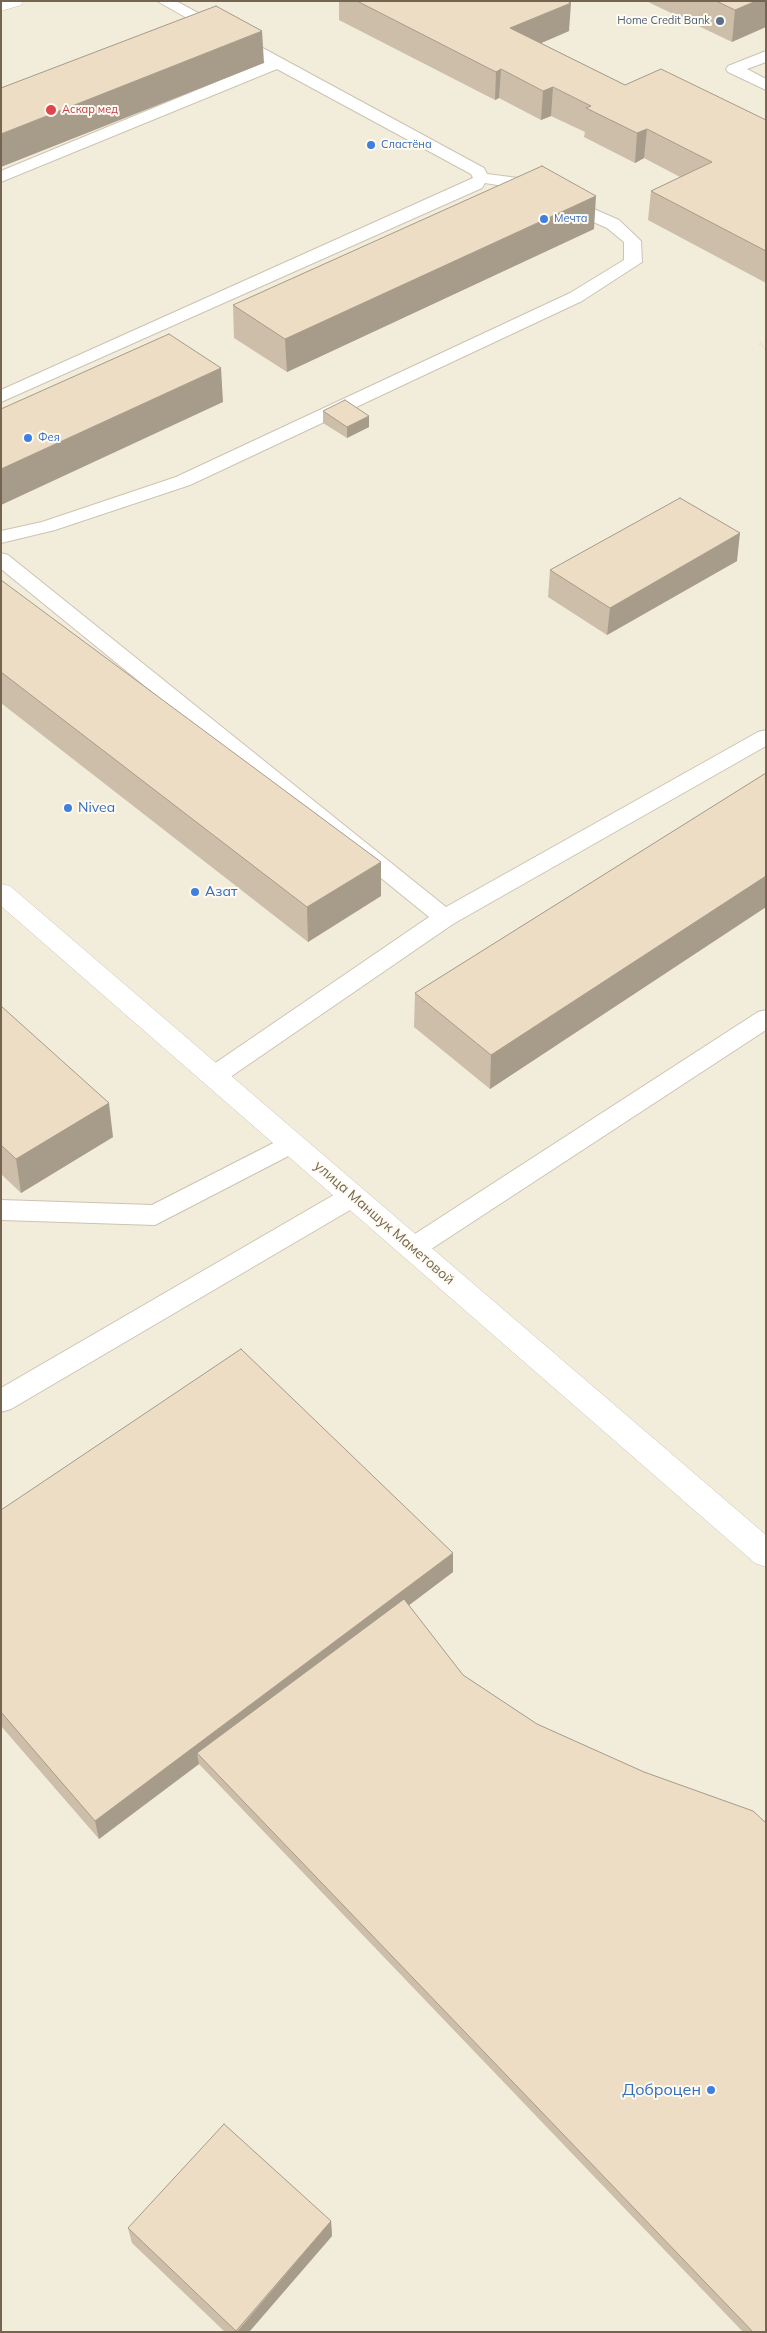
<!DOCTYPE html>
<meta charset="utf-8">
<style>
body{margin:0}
#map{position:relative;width:767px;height:2333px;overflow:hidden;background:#fbf8ec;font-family:Mulish,sans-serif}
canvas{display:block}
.frame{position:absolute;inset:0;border:2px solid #756450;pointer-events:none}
</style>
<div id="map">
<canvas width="767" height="2333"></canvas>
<div class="frame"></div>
</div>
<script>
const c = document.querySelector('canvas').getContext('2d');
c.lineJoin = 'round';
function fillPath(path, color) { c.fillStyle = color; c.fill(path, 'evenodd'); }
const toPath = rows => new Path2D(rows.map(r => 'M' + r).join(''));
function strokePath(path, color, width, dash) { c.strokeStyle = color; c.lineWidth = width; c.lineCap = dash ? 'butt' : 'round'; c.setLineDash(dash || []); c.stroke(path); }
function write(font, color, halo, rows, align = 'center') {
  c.font = font + ' Mulish,sans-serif'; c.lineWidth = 4; c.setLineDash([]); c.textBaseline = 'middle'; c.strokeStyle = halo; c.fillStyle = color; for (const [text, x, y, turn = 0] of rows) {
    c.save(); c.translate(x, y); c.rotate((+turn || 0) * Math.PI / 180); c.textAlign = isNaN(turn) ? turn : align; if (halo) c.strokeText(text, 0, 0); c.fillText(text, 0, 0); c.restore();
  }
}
fillPath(toPath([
 [1,1,766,1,766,2332,1,2332]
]), '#f2ecda');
const lane = toPath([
 [157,1,176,1,484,168,487,174,526,179,619,220,641,241,642,262,582,301,190,485,55,530,1,543,1,531,42,522,176,477,570,293,624,260,624,242,607,228,516,188,485,183,482,188,1,402,1,390,473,178,471,174,277,69,1,182,1,171,265,62,157,1],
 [766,51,766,62,747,69,766,79,766,90,728,72,726,69,728,66,766,51],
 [1,553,8,555,446,907,758,732,766,730,766,746,453,924,223,1082,214,1085,205,1082,202,1076,205,1070,429,917,1,569,1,553],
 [766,1010,766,1030,422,1255,413,1258,404,1255,400,1248,404,1241,758,1012,766,1010],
 [291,1134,300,1136,303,1143,300,1150,155,1225,1,1220,1,1200,152,1205,291,1134],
 [353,1186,362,1189,366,1196,362,1203,11,1409,1,1412,1,1388,344,1189,353,1186]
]);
const street = toPath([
 [1,884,10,886,766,1535,766,1567,755,1563,1,906,1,884]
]);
const secondary = toPath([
 [1,1,23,1,21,5,1,11,1,1]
]);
strokePath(lane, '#cdc3b2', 2);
strokePath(street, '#cdc3b2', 1);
strokePath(secondary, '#cfc4b0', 1);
strokePath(toPath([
 [760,344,766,348]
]), '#d4c1a8', 2, [0.5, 2.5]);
fillPath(lane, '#fff');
fillPath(street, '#fff');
fillPath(secondary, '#fff');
fillPath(toPath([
 [339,1,567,1,569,31,541,43,625,85,766,120,766,283,648,220,651,191,680,177,644,158,635,163,584,137,585,132,551,116,541,120,499,98,495,100,339,20],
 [646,1,766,1,732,42],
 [594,229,287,372,234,338,233,305],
 [323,411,369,427,347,438,323,423],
 [737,561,607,635,548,597,550,570],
 [1,580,381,896,308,942,1,703],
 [766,773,766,907,490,1089,414,1027,415,993],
 [1,1006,113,1137,21,1193,1,1174],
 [1,1510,453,1572,409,1605,766,2332,743,2332,199,1764,99,1839,1,1726],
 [331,2221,332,2236,249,2332,225,2332,132,2243,128,2228]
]), '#cdbea9');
fillPath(toPath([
 [756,1,766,1,766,27,732,42,735,10],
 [571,3,569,31,509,57,510,28],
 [262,31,264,63,1,167,1,134],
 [501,69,499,98,495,100,496,72],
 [553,87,551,116,541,120,543,91],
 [647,129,644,158,635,163,637,133],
 [596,196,594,229,287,372,285,339],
 [221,368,223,402,1,505,1,469],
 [369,416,369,427,347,438,347,427],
 [740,533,737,561,607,635,610,608],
 [381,862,381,896,308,942,307,907],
 [766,876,766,907,490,1089,491,1055],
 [109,1103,113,1137,21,1193,16,1159],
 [453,1553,453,1572,204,1760,197,1753,199,1764,99,1839,95,1821],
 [331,2221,332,2236,249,2332,237,2332]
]), '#a79b8a');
const building = toPath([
 [357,1,567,1,571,3,510,28,625,85,661,69,766,120,766,251,651,191,712,162,647,129,637,133,586,108,591,106,553,87,543,91,501,69,496,72,357,1],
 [716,1,756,1,735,10,716,1],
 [216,6,262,31,1,134,1,88,216,6],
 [542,166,596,196,285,339,233,305,542,166],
 [169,334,221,368,1,469,1,409,169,334],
 [345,400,369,416,347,427,323,411,345,400],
 [680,498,740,533,610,608,550,570,680,498],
 [1,580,381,862,307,907,1,672,1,580],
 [766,773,766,876,491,1055,415,993,766,773],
 [1,1006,109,1103,16,1159,1,1145,1,1006],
 [241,1349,453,1553,95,1821,1,1712,1,1510,241,1349],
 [404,1599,463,1675,537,1724,644,1772,753,1811,766,1823,766,2332,753,2332,197,1753,404,1599],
 [224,2124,331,2221,236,2331,128,2228,224,2124]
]);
fillPath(building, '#eeddc5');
strokePath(building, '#a79b8a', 1);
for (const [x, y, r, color] of [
 [720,21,5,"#5c6f8a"],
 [51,110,6,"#e0444e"],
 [371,145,5,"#3f7fe0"],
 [544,219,5,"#3f7fe0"],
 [28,438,5,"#3f7fe0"],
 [68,808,5,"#3f7fe0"],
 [195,892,5,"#3f7fe0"],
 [711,2090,5,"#3f7fe0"]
]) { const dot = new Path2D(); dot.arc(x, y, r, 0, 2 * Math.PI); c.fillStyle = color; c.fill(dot); strokePath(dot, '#fefbf2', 2); }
write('11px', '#4e5e75', '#fefbf2', [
 ["Home Credit Bank",710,21]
], 'right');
write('11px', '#be3a42', '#fefbf2', [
 ["Аскар мед",62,110]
], 'left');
write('11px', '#366cbe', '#fefbf2', [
 ["Сластёна",381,145],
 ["Мечта",554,219],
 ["Фея",38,438]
], 'left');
write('14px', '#366cbe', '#fefbf2', [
 ["Nivea",78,808],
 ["Азат",205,892]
], 'left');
write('14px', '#756450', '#fefbf2', [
 ["улица Маншук Маметовой",384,1223,41]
]);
write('16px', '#366cbe', '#fefbf2', [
 ["Доброцен",701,2090]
], 'right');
</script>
